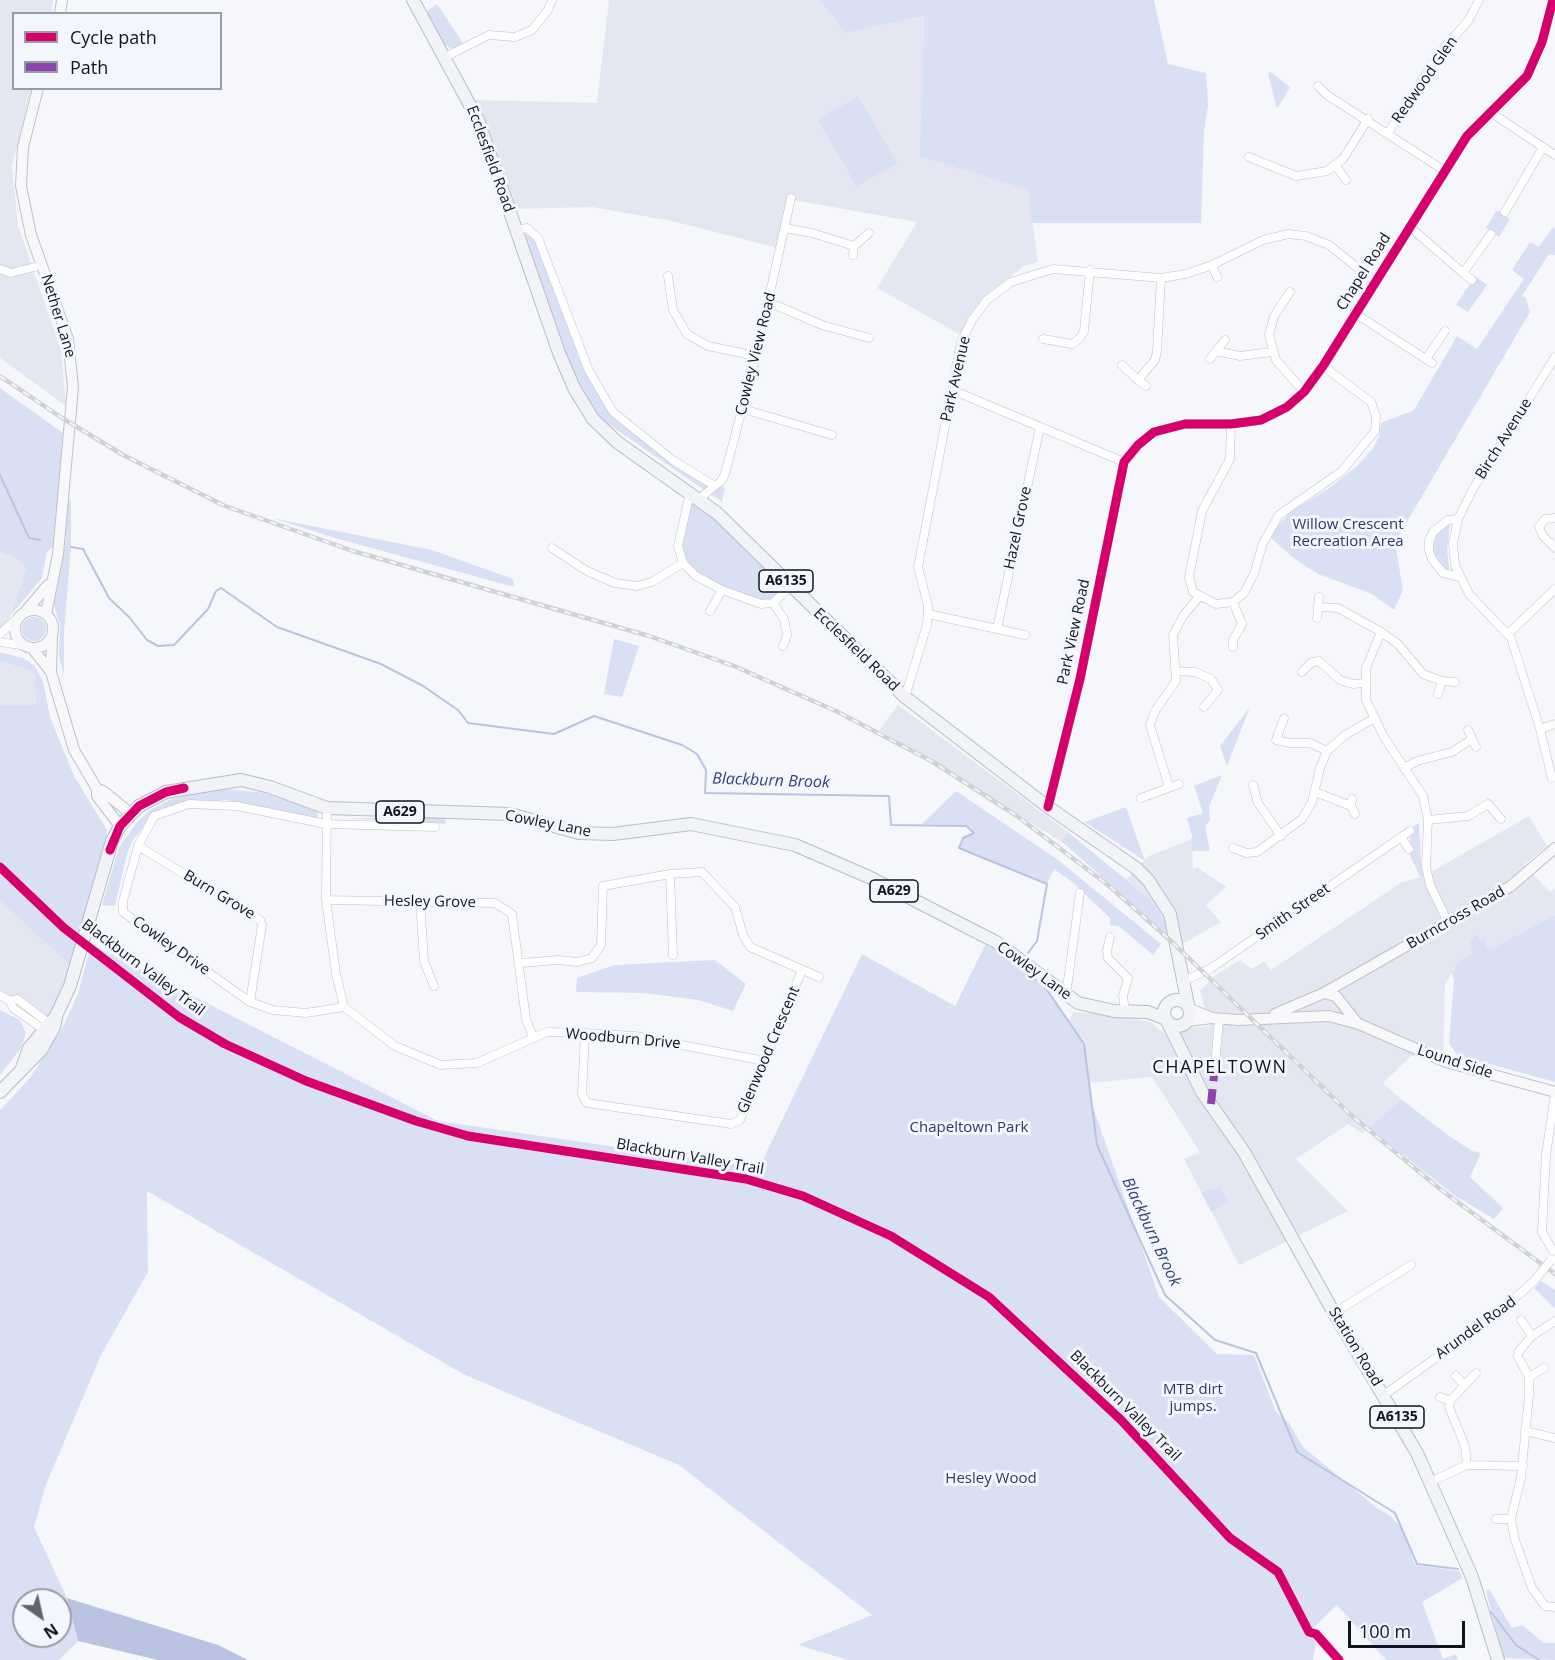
<!DOCTYPE html>
<style>
body{margin:0}
#map{position:relative;width:1555px;height:1660px;overflow:hidden;background:#f6f7fb;font-family:"Open Sans",sans-serif}
canvas{display:block}
.legend{position:absolute;left:12px;top:12px;width:210px;height:78px;box-sizing:border-box;background:#f4f6fd;border:2px solid #999ca4;margin:0;padding:8px 10px;list-style:none;font-size:18px;color:#11151f}
.legend li{display:flex;align-items:center;gap:12px;height:30px}
.legend b{width:30px;border:2px solid #999ca4}
.north{position:absolute;left:12px;top:1588px;width:60px;height:60px;box-sizing:border-box;background:#f4f6fd;border:2px solid #999ca4;border-radius:50%;rotate:146deg;font-size:16px;font-weight:700;line-height:24px;text-align:center;color:#11151f}
.north::after{content:'';display:block;margin:auto;width:21px;height:27px;background:#61646c;clip-path:polygon(50% 0,100% 100%,50% 72%,0 100%)}
.scale{position:absolute;left:1348px;top:1621px;width:117px;height:27px;box-sizing:border-box;border:3px solid #11151f;border-top:0;padding-left:8px;font-size:18px;line-height:21px;white-space:nowrap;color:#11151f;-webkit-text-stroke:4px #f4f6fd;paint-order:stroke}
</style>
<div id="map">
<canvas width="1555" height="1660"></canvas>
<ul class="legend">
<li><b style="height:8px;background:#d6006c"></b>Cycle path</li>
<li><b style="height:8px;background:#8e44ad"></b>Path</li>
</ul>
<div class="north">N</div>
<div class="scale">100 m</div>
</div>
<script>
const c = document.querySelector('canvas').getContext('2d');
c.lineJoin = 'round';
function fillPath(path, color) { c.fillStyle = color; c.fill(path, 'evenodd'); }
const toPath = rows => new Path2D(rows.map(r => 'M' + r).join(''));
function strokePath(path, color, width, dash) { c.strokeStyle = color; c.lineWidth = width; c.lineCap = dash ? 'butt' : 'round'; c.setLineDash(dash || []); c.stroke(path); }
function write(font, color, halo, rows, align = 'center') {
  c.font = font + ' "Open Sans",sans-serif'; c.lineWidth = 6; c.setLineDash([]); c.textBaseline = 'middle'; c.strokeStyle = halo; c.fillStyle = color; for (const [text, x, y, turn = 0] of rows) {
    c.save(); c.translate(x, y); c.rotate((+turn || 0) * Math.PI / 180); c.textAlign = isNaN(turn) ? turn : align; if (halo) c.strokeText(text, 0, 0); c.fillText(text, 0, 0); c.restore();
  }
}
fillPath(toPath([
 [0,0,53,0,52,13,14,14,14,88,31,89,12,166,18,225,61,350,66,406,0,358],
 [609,0,819,0,846,33,924,16,921,155,1028,190,1038,262,1024,266,986,295,969,315,961,335,877,288,917,222,787,199,778,248,672,221,592,207,515,209,476,100,597,103],
 [0,550,3,555,12,555,26,568,0,648],
 [0,661,34,672,36,705,0,705],
 [898,705,1068,832,1062,842,879,730],
 [1529,816,1547,846,1524,865,1550,892,1555,888,1555,915,1452,973,1445,984,1443,1058,1411,1056,1383,1083,1401,1099,1369,1128,1362,1133,1348,1124,1296,1159,1348,1211,1239,1265,1184,1159,1200,1152,1152,1077,1089,1083,1083,1045,1069,1022,1073,1012,1125,1016,1150,1022,1169,1037,1189,1028,1210,1026,1200,991,1214,976,1240,960,1252,969,1264,961,1271,970,1402,882,1424,876],
 [1192,839,1193,870,1197,867,1226,887,1206,905,1221,922,1182,944,1168,935,1165,922,1151,900,1126,879,1149,856],
 [0,901,73,968,49,1020,0,990]
]), '#e4e7f1');
fillPath(toPath([
 [819,0,1154,0,1168,64,1206,73,1208,105,1204,132,1201,223,1031,223,1028,190,920,156,924,16,846,33],
 [437,4,463,43,454,49,444,45,427,11],
 [1271,72,1290,87,1277,109,1268,73],
 [858,96,897,163,857,187,818,120],
 [1497,210,1510,219,1499,237,1486,228],
 [1553,227,1555,229,1555,255,1549,254,1522,296,1526,298,1530,312,1395,542,1403,590,1394,610,1372,594,1318,574,1292,557,1271,538,1274,530,1292,511,1331,487,1356,467,1374,447,1379,436,1381,423,1414,410,1457,336,1477,349,1524,279,1512,270,1530,242,1539,247],
 [529,234,535,239,585,369,611,413,674,463,725,488,722,502,598,417,575,381,524,235],
 [1475,276,1487,285,1468,312,1456,305],
 [0,388,63,433,54,546,47,552,42,578,11,615,26,568,12,555,3,555,0,550],
 [692,498,788,586,772,600,761,601,722,587,698,574,686,561,682,545,685,522],
 [71,499,71,547,64,632,64,675,59,657,60,625,53,602,66,539,67,506],
 [272,518,432,550,513,579,514,587,335,538],
 [1450,522,1447,550,1450,573,1435,558,1432,547,1439,530],
 '22 629a12 12 0 1 1 24 0a12 12 0 1 1-24 0Z',
 [614,639,639,646,622,697,604,694],
 [0,652,23,658,34,665,43,681,50,717,74,776,107,830,103,870,73,968,0,901,0,705,36,705,34,672,0,661],
 [1250,707,1227,766,1220,746],
 [1222,775,1209,807,1210,820,1205,826,1210,851,1192,851,1192,836,1187,818,1203,813,1194,786],
 [215,788,266,793,318,811,317,822,226,800,189,804,146,824,133,840,127,854,115,906,102,905,119,847,138,821,150,810,169,800],
 [956,791,1057,859,1161,944,1153,955,1119,926,1110,925,1110,918,1072,882,1054,869,1047,884,959,848,963,838,974,833,966,826,922,824],
 [1126,807,1145,861,1085,822],
 [344,818,446,818,445,824],
 [1419,823,1421,861,1424,876,1420,877,1409,853,1413,850,1410,844,1411,828],
 [1068,832,1151,900,1165,922,1168,935,1062,842],
 [1555,915,1555,1082,1457,1055,1449,1043,1454,980,1452,973,1459,962,1471,954,1469,939,1477,935,1480,941,1485,940,1486,947,1490,950],
 [91,944,438,1121,759,1168,862,954,955,1006,985,945,1013,958,1043,984,1084,1044,1091,1101,1159,1297,1217,1354,1254,1355,1276,1412,1289,1423,1303,1447,1377,1508,1391,1516,1402,1529,1415,1565,1459,1571,1463,1578,1422,1602,1443,1659,1456,1654,1458,1660,1386,1660,1337,1605,1309,1632,1316,1643,1313,1660,848,1660,798,1645,872,1615,679,1465,465,1375,147,1191,148,1272,101,1355,45,1487,34,1527,67,1598,78,1641,59,1660,0,1660,0,1110,30,1078,62,1028,78,994],
 [24,1600,60,1600,60,1636,24,1636],
 [715,960,746,984,733,1011,698,1000,643,993,576,992,577,978,615,965],
 [0,1010,20,1020,26,1033,21,1048,0,1075],
 [1401,1099,1445,1133,1472,1151,1481,1153,1470,1177,1503,1208,1494,1219,1454,1195,1369,1128],
 [1220,1188,1228,1201,1211,1211,1201,1192],
 [1541,1281,1555,1290,1555,1309,1534,1288],
 [1489,1589,1512,1628,1522,1625,1544,1643,1555,1643,1555,1660,1503,1658,1486,1591]
]), '#dae0f4');
fillPath(toPath([
 [67,1598,218,1645,248,1660,158,1660,78,1641]
]), '#bac4e0');
strokePath(toPath([
 [0,475,29,538,40,540],
 [71,547,83,549,109,598,130,618,147,640,158,646,174,645,208,609,216,591,221,588,277,627,381,664,423,686,458,710,468,723,554,734,594,716,682,745,697,754,706,770,705,793,889,796,891,825,966,826,974,833,963,838,959,848,1047,884,1037,941,1028,953],
 [1043,984,1084,1044,1097,1145,1165,1295,1215,1340,1256,1353,1297,1452,1395,1513,1417,1564,1458,1569],
 [1491,1612,1516,1645,1539,1660]
]), '#bac4e0', 2);
const street = toPath([
 [445,57,489,35,515,37,532,30,548,10,552,0],
 [1318,86,1327,95,1445,171],
 [1490,112,1555,155],
 [1388,133,1438,55,1468,21,1479,0],
 [1249,157,1296,176,1327,171,1343,159,1368,119],
 [1336,166,1346,180],
 [1505,212,1543,147],
 [1410,227,1463,273,1491,234],
 [785,228,812,233,854,246,853,255],
 [516,230,527,228,538,238,589,371,613,412,674,461,715,486],
 [854,246,869,233],
 [1212,265,1217,277],
 [0,269,11,273,42,265],
 [1463,273,1472,280],
 [668,276,673,310,687,334,708,346,756,356],
 [1290,292,1274,316,1269,335,1276,360,1304,392],
 [768,302,822,325,869,338],
 [1356,314,1432,363],
 [1043,339,1072,344,1080,338,1084,331,1090,270],
 [1216,351,1240,356,1272,352],
 [1210,359,1225,340],
 [1426,359,1445,331],
 [1122,365,1138,380],
 [1146,386,1138,380,1155,360,1157,351,1161,278],
 [952,390,1124,462],
 [743,409,832,435],
 [1231,424,1230,459,1202,511,1189,577,1193,592,1216,604,1233,602,1244,593,1254,574,1263,543,1279,515,1342,471,1375,431,1376,416,1371,402,1323,366],
 [690,493,678,546,683,563,696,576,722,590,761,604,773,603,791,586],
 [699,499,721,481,725,474,756,356,791,198],
 [1555,518,1545,519,1539,527,1543,536,1555,548],
 [1458,519,1448,520,1434,531,1429,540,1429,550,1432,559,1443,573,1460,577],
 [552,548,587,571,615,583,637,586,652,582,683,563],
 [773,603,784,619,787,635,783,646],
 [1320,607,1338,608,1381,632,1398,644,1423,674,1442,681,1455,682],
 [710,611,722,590],
 [928,614,1025,635],
 [1317,618,1319,597],
 [997,629,1040,427],
 [1381,632,1366,668,1366,700,1384,737,1423,796,1428,820,1426,867,1430,885,1448,922],
 [0,634,20,616],
 [1508,634,1555,589],
 [0,642,27,646],
 [1233,647,1233,640,1242,624,1233,602],
 [1176,671,1195,672,1211,679,1218,690,1204,707],
 [1302,672,1312,662,1319,661,1340,680,1353,684,1364,683],
 [1438,694,1442,681],
 [905,697,927,625,928,606,918,567,961,342,972,320,987,300,1011,282,1053,269,1161,278,1186,274,1212,265,1263,240,1288,234,1306,236,1329,245,1375,282],
 [1284,718,1276,740,1290,743,1310,743,1327,751],
 [1540,729,1555,724],
 [1468,730,1476,747],
 [1404,768,1417,761,1452,752,1472,739],
 [1552,778,1540,729,1511,638,1469,594,1455,565,1453,543,1458,519,1473,489,1555,357],
 [1253,785,1258,803,1281,836],
 [1169,787,1150,725,1155,711,1176,681,1173,635,1183,616,1199,597],
 [1315,792,1351,806],
 [1141,798,1179,784],
 [1352,799,1351,806,1355,814],
 [1048,807,1080,679,1124,462,1138,445,1154,432,1185,424,1231,424,1261,420,1287,407,1304,392,1323,366,1467,136,1527,76,1542,42,1553,0],
 [327,808,326,900,336,974,344,1007,395,1046,441,1065,477,1063,547,1032,585,1033,635,1036,765,1061],
 [1428,820,1468,816,1488,804,1501,819],
 [1401,837,1409,849],
 [138,846,260,920,262,925,250,1002],
 [1233,848,1246,853,1257,852,1302,819,1312,802,1320,768,1327,751,1345,735,1373,719],
 [670,874,673,955],
 [326,900,495,903,512,914,526,1019,533,1037],
 [420,901,424,961,434,986],
 [1110,937,1107,951,1108,958,1128,978,1123,996,1125,1012],
 [521,963,558,960,577,962,592,958,601,945,603,886,670,874,702,872,735,907,743,935,750,947,819,977],
 [1181,982,1210,969,1410,831],
 [0,995,10,1001,13,1008,47,1032],
 [1066,995,1080,893],
 [10,1001,17,999,51,1025],
 [344,1007,306,1013,273,1010,250,1002,123,912,123,901,138,846,154,816,189,804,237,806,326,824,435,827],
 [585,1033,582,1094,587,1103,731,1124,740,1120,802,970],
 [1215,1066,1219,1019],
 [1553,1251,1542,1232,1546,1155,1555,1094],
 [1334,1313,1411,1265],
 [1521,1320,1532,1336],
 [1555,1321,1532,1336,1519,1351,1518,1357,1529,1377,1529,1395,1521,1477,1511,1519,1515,1540,1532,1588,1545,1606,1555,1607],
 [1456,1376,1463,1384],
 [1529,1377,1544,1368],
 [1384,1395,1496,1315,1534,1281],
 [1440,1397,1450,1401],
 [1525,1431,1555,1438],
 [1467,1465,1465,1446,1449,1407,1450,1401,1476,1373],
 [1430,1482,1467,1465,1523,1466],
 [1496,1519,1511,1519],
 [1316,1634,1339,1660]
]);
const secondary = toPath([
 [60,14,62,0],
 [38,88,23,147,21,186,31,235,68,339,73,387,58,554,46,614],
 '15 629a19 19 0 1 1 38 0a19 19 0 1 1-38 0Z',
 [25,612,48,585],
 [32,648,51,672,74,750,97,789,97,796,120,826],
 [51,672,52,636],
 [97,789,103,791,130,813],
 [1324,993,1336,996,1358,1024],
 [1190,1009,1212,1018],
 [1275,1014,1324,993,1511,886,1555,848],
 [1188,1021,1212,1018,1238,1020,1329,1016,1359,1024,1446,1062,1555,1092]
]);
const primary = toPath([
 [413,0,478,120,559,353,574,388,593,419,617,442,717,513,905,697,1048,807,1136,868,1148,880,1170,914,1188,1005],
 '1164 1013a13 13 0 1 1 26 0a13 13 0 1 1-26 0Z',
 [1168,1023,1202,1092,1244,1152,1334,1313,1417,1453,1472,1577,1498,1660],
 [22,1068,29,1048,56,1016,70,986,112,841,120,826,139,806,166,792,241,780,270,787,327,808,510,814,579,833,613,834,691,824,795,845,869,877,996,942,1078,1003,1114,1011,1148,1012,1166,1019],
 [0,1092,41,1050,54,1027,56,1018]
]);
strokePath(street, '#bec1c8', 9);
strokePath(secondary, '#bec1c8', 12);
strokePath(primary, '#b8bcc5', 14);
strokePath(street, '#fefefe', 8);
strokePath(secondary, '#f8f8fa', 10);
strokePath(primary, '#f2f3f7', 12);
const rail = toPath([
 [0,376,62,418,125,456,225,506,353,551,649,636,734,666,838,712,933,762,1017,816,1108,885,1170,940,1352,1116,1440,1189,1555,1274]
]);
strokePath(rail, '#d1d2d3', 4.5);
strokePath(rail, '#f4f6fd', 2, [7]);
const streetBridge = toPath([
 [1534,1281,1551,1260]
]);
strokePath(streetBridge, '#bec1c8', 9, []);
strokePath(streetBridge, '#fefefe', 8);
strokePath(toPath([
 [1211,1104,1215,1066]
]), '#8e44ad', 8, [15, 8]);
strokePath(toPath([
 [1048,807,1080,679,1124,462,1138,445,1154,432,1185,424,1231,424,1261,420,1287,407,1304,392,1323,366,1467,136,1527,76,1542,42,1553,0],
 [110,850,120,826,139,806,166,792,184,788],
 [0,867,64,928,179,1017,225,1044,306,1081,416,1121,468,1136,746,1179,803,1196,891,1236,989,1297,1121,1420,1230,1538,1278,1572,1309,1632,1316,1634,1339,1660]
]), '#d6006c', 9);
for (const [x, y, w] of [
 [786,581,54],
 [400,812,48],
 [894,891,48],
 [1397,1417,54]
]) { const box = new Path2D(); box.roundRect(x - w / 2, y - 11, w, 22, 4.5); c.fillStyle = '#f4f6fd'; c.fill(box); strokePath(box, '#11151f', 1.5); }
write('bold 14px', '#11151f', null, [
 ["A6135",786,581],
 ["A629",400,812],
 ["A629",894,891],
 ["A6135",1397,1417]
]);
write('15px', '#11151f', '#f4f6fd', [
 ["Redwood Glen",1425,80,-55],
 ["Ecclesfield Road",490,159,70],
 ["Chapel Road",1364,272,-58],
 ["Nether Lane",58,316,73],
 ["Cowley View Road",756,354,-76],
 ["Park Avenue",956,379,-77],
 ["Birch Avenue",1504,439,-58],
 ["Hazel Grove",1018,528,-78],
 ["Park View Road",1074,632,-78],
 ["Ecclesfield Road",856,650,44],
 ["Cowley Lane",548,824,11],
 ["Burn Grove",219,895,31],
 ["Hesley Grove",430,902,1],
 ["Smith Street",1293,912,-35],
 ["Burncross Road",1456,918,-30],
 ["Cowley Drive",171,946,35],
 ["Blackburn Valley Trail",143,968,37],
 ["Cowley Lane",1034,971,36],
 ["Woodburn Drive",623,1039,5],
 ["Glenwood Crescent",769,1050,-67],
 ["Lound Side",1455,1062,18],
 ["Blackburn Valley Trail",690,1157,10],
 ["Arundel Road",1476,1328,-36],
 ["Station Road",1355,1347,59],
 ["Blackburn Valley Trail",1125,1406,45]
]);
write('15px', '#2b396b', '#f4f6fd', [
 ["Willow Crescent",1348,525],
 ["Recreation Area",1348,542],
 ["Chapeltown Park",969,1128],
 ["MTB dirt",1193,1390],
 ["jumps.",1193,1407],
 ["Hesley Wood",991,1479]
]);
write('italic 16px', '#344375', '#f4f6fd', [
 ["Blackburn Brook",771,781,2],
 ["Blackburn Brook",1151,1232,65]
]);
c.letterSpacing = '1.5px';
write('18px', '#11151f', '#f4f6fd', [
 ["CHAPELTOWN",1220,1068]
]);
c.letterSpacing = '0px';
</script>
